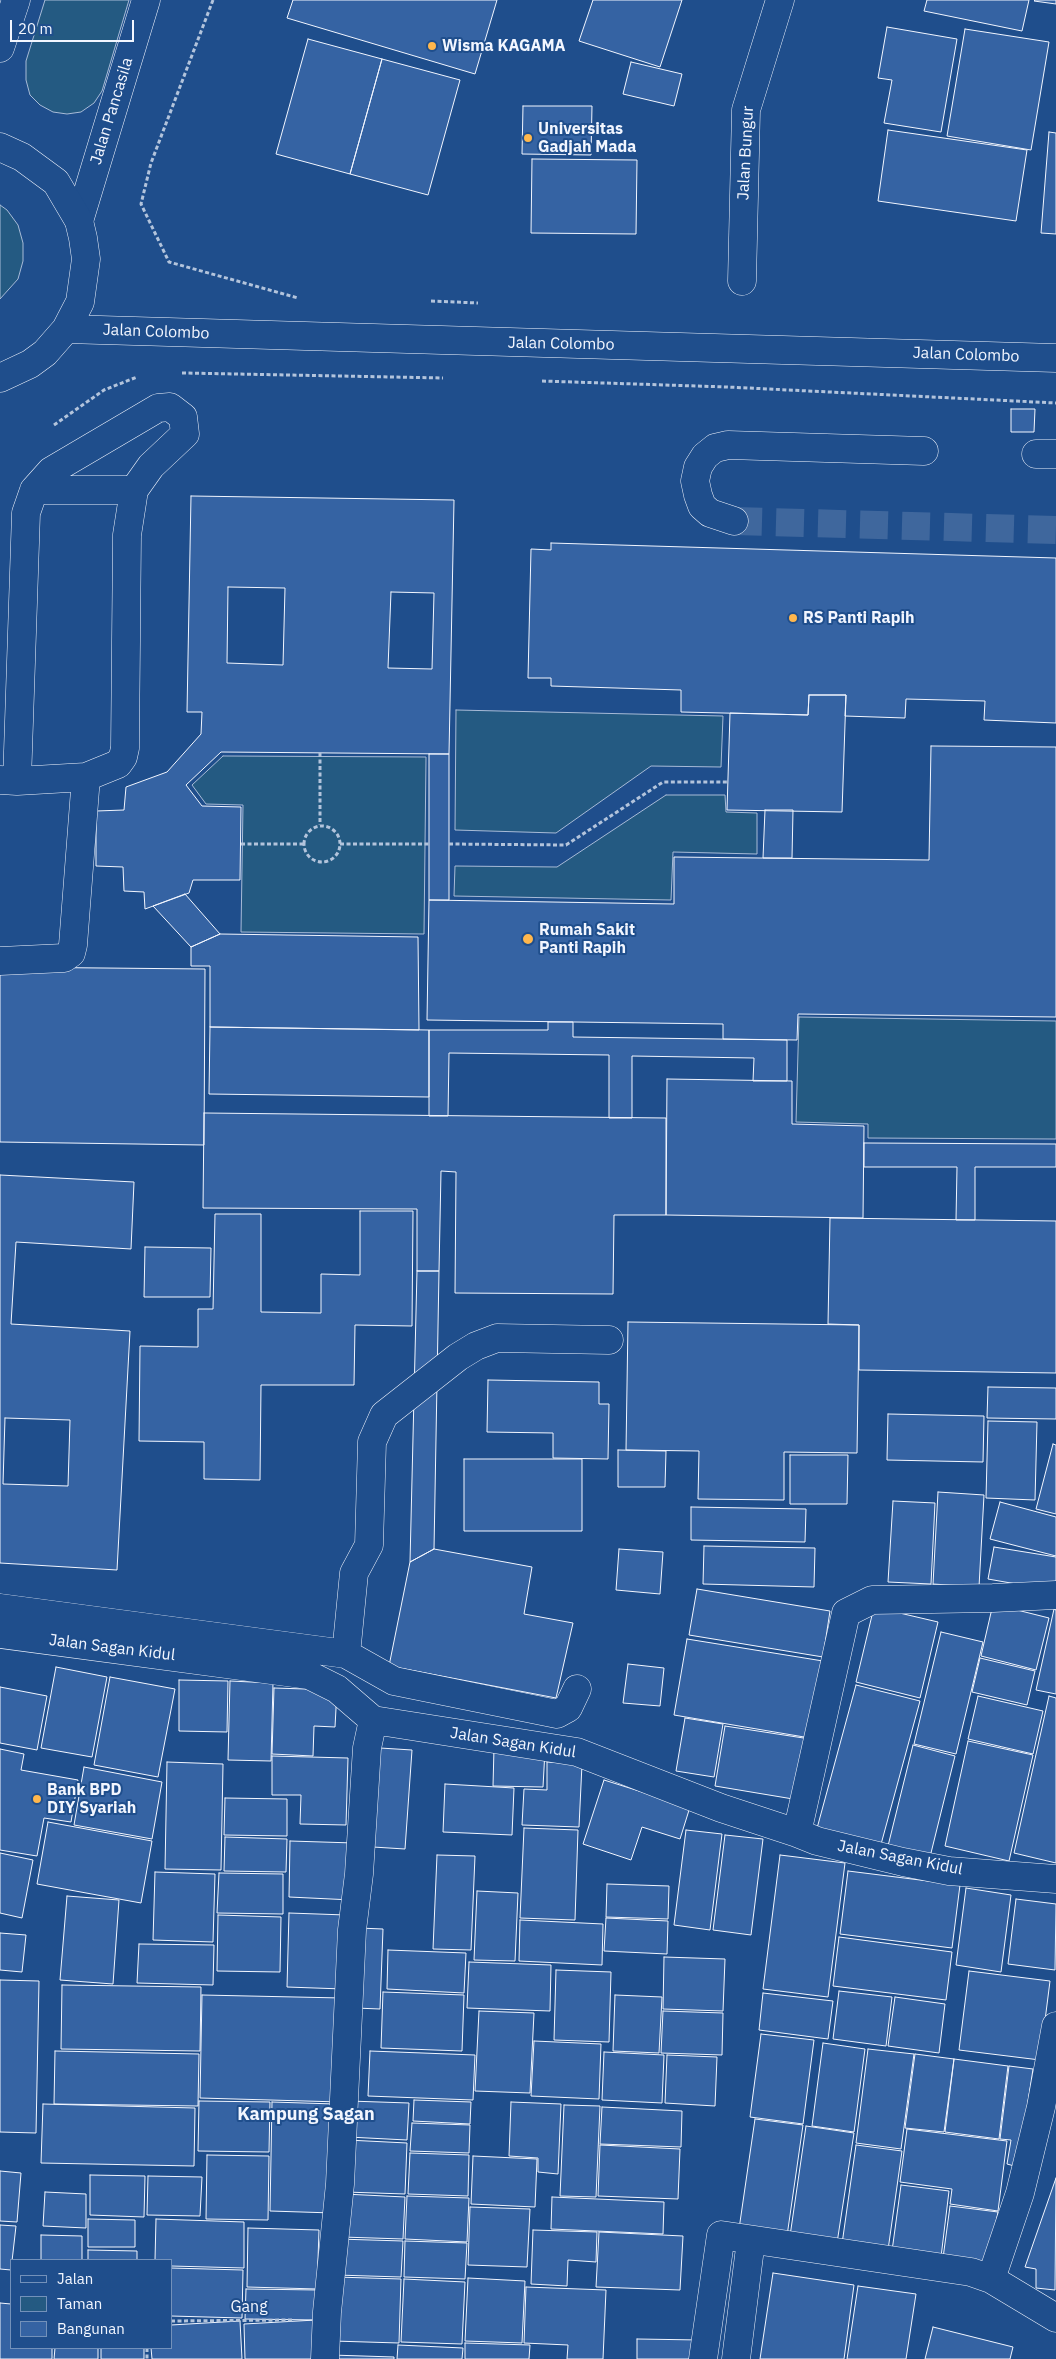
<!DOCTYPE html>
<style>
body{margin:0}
#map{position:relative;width:1056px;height:2359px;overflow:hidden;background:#1f4e8c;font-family:"IBM Plex Sans",sans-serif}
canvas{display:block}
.legend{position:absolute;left:10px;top:2259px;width:162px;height:90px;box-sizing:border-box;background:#1f4e8c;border:1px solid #7391ba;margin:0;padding:6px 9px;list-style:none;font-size:15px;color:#f2f6ff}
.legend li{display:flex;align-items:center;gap:10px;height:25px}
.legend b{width:25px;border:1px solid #7391ba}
.scale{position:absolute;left:10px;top:20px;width:124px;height:22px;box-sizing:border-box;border:2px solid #f2f6ff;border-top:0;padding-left:6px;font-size:15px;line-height:18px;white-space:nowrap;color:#f2f6ff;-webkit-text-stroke:4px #1f4e8c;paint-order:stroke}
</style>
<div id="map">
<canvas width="1056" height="2359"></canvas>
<ul class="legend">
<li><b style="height:6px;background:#1f4e8c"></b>Jalan</li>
<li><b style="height:14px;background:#245a82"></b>Taman</li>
<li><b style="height:14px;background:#3563a3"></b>Bangunan</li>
</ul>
<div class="scale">20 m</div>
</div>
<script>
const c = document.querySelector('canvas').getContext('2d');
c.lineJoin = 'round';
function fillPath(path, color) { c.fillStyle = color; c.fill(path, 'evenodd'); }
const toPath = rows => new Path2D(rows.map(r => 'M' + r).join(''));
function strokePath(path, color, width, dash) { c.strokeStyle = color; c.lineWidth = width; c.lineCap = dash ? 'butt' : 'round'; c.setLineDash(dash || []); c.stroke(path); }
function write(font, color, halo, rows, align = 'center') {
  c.font = font + ' "IBM Plex Sans",sans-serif'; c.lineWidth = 4; c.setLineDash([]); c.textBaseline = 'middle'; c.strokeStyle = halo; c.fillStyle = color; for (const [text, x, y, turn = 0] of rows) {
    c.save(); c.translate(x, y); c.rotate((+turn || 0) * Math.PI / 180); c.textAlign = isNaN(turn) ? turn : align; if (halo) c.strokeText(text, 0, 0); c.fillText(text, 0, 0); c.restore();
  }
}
const green = toPath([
 [45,0,129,0,102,91,94,103,81,112,67,114,53,112,40,105,30,95,26,80,26,61,45,0],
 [0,205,7,210,18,225,23,243,23,261,18,279,0,299,0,205],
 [456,710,723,716,721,767,651,766,556,833,455,830,456,710],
 [223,756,426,757,424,934,241,932,243,805,206,804,192,785,223,756],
 [666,795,725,795,726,812,757,813,757,854,673,852,671,900,454,896,455,866,557,867,666,795],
 [799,1017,1056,1021,1056,1139,868,1138,868,1124,796,1122,799,1017]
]);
fillPath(green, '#245a82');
strokePath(green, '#a8bbd7', 1);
const building = toPath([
 [293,0,497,0,475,74,287,18,293,0],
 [593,0,682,0,660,67,579,41,593,0],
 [927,0,1029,0,1022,31,924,11,927,0],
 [1056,0,1056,4,1034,1,1035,0,1056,0],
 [887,27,957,39,941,132,884,123,892,80,878,78,887,27],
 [965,29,1049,42,1031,150,947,136,965,29],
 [308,39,382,59,350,174,276,154,308,39],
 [382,59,460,80,428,195,350,174,382,59],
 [631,62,682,74,674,106,623,94,631,62],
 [523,106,592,106,591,155,522,154,523,106],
 [888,130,1027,150,1016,221,878,201,888,130],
 [1049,132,1056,133,1056,234,1041,233,1049,132],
 [532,159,637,160,636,234,531,233,532,159],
 [1011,409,1035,409,1034,432,1011,432,1011,409],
 [191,496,454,500,449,754,221,752,186,785,202,806,241,807,240,880,193,880,189,893,145,909,144,892,124,891,123,867,96,866,96,811,124,810,126,787,167,772,201,734,202,712,187,712,191,496],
 [228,587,285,588,283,665,227,663,228,587],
 [391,592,434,593,432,669,388,668,391,592],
 [551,543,1056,558,1056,723,984,720,985,701,906,699,905,718,845,716,846,695,809,695,808,715,681,712,681,690,551,686,551,678,528,678,531,549,551,550,551,543],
 [809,695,846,695,842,812,727,810,730,713,808,715,809,695],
 [931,746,1056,747,1056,1017,798,1014,797,1040,723,1039,723,1024,427,1020,429,900,674,904,674,857,929,860,931,746],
 [429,754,449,754,449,900,429,900,429,754],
 [765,810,793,810,792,858,763,858,765,810],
 [185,894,220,934,191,947,153,906,185,894],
 [220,934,418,937,419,1030,210,1027,210,966,191,966,191,947,220,934],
 [0,967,205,969,204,1145,0,1142,0,967],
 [548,1022,573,1022,573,1037,787,1040,787,1081,753,1081,754,1058,632,1056,632,1118,609,1118,609,1055,449,1053,448,1116,429,1116,429,1030,548,1030,548,1022],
 [210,1027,429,1030,429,1097,209,1094,210,1027],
 [667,1079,792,1081,792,1124,864,1126,863,1218,666,1215,667,1079],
 [204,1113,666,1118,666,1215,614,1215,613,1294,455,1293,456,1172,441,1171,439,1271,417,1271,417,1209,203,1208,204,1113],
 [864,1143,1056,1144,1056,1167,975,1167,975,1220,956,1220,957,1167,864,1167,864,1143],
 [0,1175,134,1182,131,1249,16,1242,11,1324,130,1331,117,1570,0,1563,0,1175],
 [5,1418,70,1420,68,1486,3,1484,5,1418],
 [360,1211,413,1211,412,1326,355,1325,354,1385,261,1385,260,1480,204,1479,204,1442,139,1441,140,1346,198,1347,198,1309,213,1309,215,1214,261,1214,261,1312,321,1313,321,1274,360,1275,360,1211],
 [830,1218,1056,1221,1056,1373,859,1370,859,1325,828,1324,830,1218],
 [145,1247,211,1248,210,1297,144,1297,145,1247],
 [417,1271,439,1271,434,1549,410,1562,417,1271],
 [628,1322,859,1325,857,1453,784,1452,784,1500,698,1499,699,1451,626,1450,628,1322],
 [488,1380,599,1382,599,1404,609,1404,608,1459,553,1458,553,1433,487,1432,488,1380],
 [988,1387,1056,1388,1056,1419,987,1418,988,1387],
 [888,1414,984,1416,983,1462,887,1460,888,1414],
 [988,1421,1037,1422,1035,1500,986,1498,988,1421],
 [1053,1444,1056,1445,1056,1514,1036,1509,1053,1444],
 [618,1450,666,1451,665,1487,618,1487,618,1450],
 [790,1455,848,1455,847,1504,790,1504,790,1455],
 [464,1459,582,1459,582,1531,464,1531,464,1459],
 [938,1492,984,1495,979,1587,933,1584,938,1492],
 [893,1501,935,1503,931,1584,888,1582,893,1501],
 [1000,1502,1056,1517,1056,1556,990,1539,1000,1502],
 [691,1507,806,1509,805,1542,691,1540,691,1507],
 [704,1546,815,1548,814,1587,703,1584,704,1546],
 [994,1547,1056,1557,1056,1591,988,1579,994,1547],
 [434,1549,532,1567,524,1614,573,1623,556,1698,389,1666,410,1562,434,1549],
 [619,1549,663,1552,660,1594,616,1590,619,1549],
 [697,1589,830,1611,823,1657,689,1635,697,1589],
 [993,1604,1049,1618,1036,1670,981,1656,993,1604],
 [874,1607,938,1622,920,1698,856,1682,874,1607],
 [1054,1609,1056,1610,1056,1694,1036,1690,1054,1609],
 [941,1632,983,1642,956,1754,914,1744,941,1632],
 [687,1639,823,1661,810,1738,674,1715,687,1639],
 [980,1658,1035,1671,1027,1705,972,1692,980,1658],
 [628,1664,664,1668,660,1706,623,1703,628,1664],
 [56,1667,107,1677,92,1757,41,1748,56,1667],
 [110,1677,175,1689,158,1777,94,1765,110,1677],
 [179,1680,228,1681,227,1732,179,1731,179,1680],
 [230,1681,273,1683,271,1761,228,1760,230,1681],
 [856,1685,920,1701,880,1848,816,1832,856,1685],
 [0,1687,47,1696,37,1750,0,1743,0,1687],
 [274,1688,337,1690,335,1727,314,1726,313,1756,272,1754,274,1688],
 [978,1696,1043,1711,1033,1754,968,1739,978,1696],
 [1049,1696,1056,1698,1056,1863,1014,1853,1049,1696],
 [685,1718,723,1724,714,1777,676,1771,685,1718],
 [725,1726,810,1739,799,1800,715,1786,725,1726],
 [968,1741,1033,1755,1009,1861,945,1846,968,1741],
 [913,1745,955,1756,929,1861,887,1850,913,1745],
 [380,1748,412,1750,405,1849,373,1847,380,1748],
 [494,1748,545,1750,543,1787,493,1786,494,1748],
 [0,1749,24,1754,21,1770,78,1780,71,1822,44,1818,37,1856,0,1850,0,1749],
 [272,1756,348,1758,346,1825,300,1824,301,1795,272,1795,272,1756],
 [167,1762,223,1764,221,1870,165,1869,167,1762],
 [547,1762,582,1764,579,1827,522,1825,524,1789,547,1790,547,1762],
 [84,1767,162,1782,152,1839,74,1825,84,1767],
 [604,1780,690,1807,680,1839,642,1827,631,1860,583,1844,604,1780],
 [445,1784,514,1788,512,1835,443,1832,445,1784],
 [225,1798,287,1799,287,1836,224,1835,225,1798],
 [48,1822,152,1841,141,1903,37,1884,48,1822],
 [524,1828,578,1830,575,1920,520,1918,524,1828],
 [686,1830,722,1834,710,1930,674,1925,686,1830],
 [725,1835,763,1839,751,1935,713,1930,725,1835],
 [225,1837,287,1839,286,1872,224,1871,225,1837],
 [290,1841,354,1843,352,1900,289,1897,290,1841],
 [0,1853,33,1860,22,1918,0,1913,0,1853],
 [437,1855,475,1856,471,1950,433,1949,437,1855],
 [780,1855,845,1863,828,1997,763,1989,780,1855],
 [848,1871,960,1885,952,1948,840,1934,848,1871],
 [155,1872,215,1874,213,1942,153,1940,155,1872],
 [219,1873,283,1874,283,1914,217,1913,219,1873],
 [607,1884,669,1886,668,1919,606,1917,607,1884],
 [966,1888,1011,1895,1001,1972,956,1965,966,1888],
 [477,1891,518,1893,515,1961,474,1960,477,1891],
 [67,1896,119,1900,113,1984,60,1980,67,1896],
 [1016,1899,1056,1904,1055,1970,1008,1964,1016,1899],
 [289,1913,346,1915,343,1989,287,1987,289,1913],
 [218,1915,281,1917,280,1972,217,1971,218,1915],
 [606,1918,668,1921,667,1954,604,1951,606,1918],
 [520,1920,603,1924,602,1965,519,1961,520,1920],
 [358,1928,383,1929,380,2009,355,2008,358,1928],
 [0,1933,26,1935,22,1972,0,1970,0,1933],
 [839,1937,952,1952,946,2000,833,1986,839,1937],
 [139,1944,214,1945,213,1985,137,1983,139,1944],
 [388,1950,466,1953,464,1993,387,1989,388,1950],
 [664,1957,725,1959,723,2011,663,2009,664,1957],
 [469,1962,551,1965,550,2011,467,2008,469,1962],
 [556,1970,611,1972,609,2042,554,2040,556,1970],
 [969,1971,1050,1981,1040,2060,959,2050,969,1971],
 [0,1980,39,1981,36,2133,0,2132,0,1980],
 [62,1985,201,1987,200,2051,61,2049,62,1985],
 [839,1991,892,1997,886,2046,833,2039,839,1991],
 [383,1992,464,1995,462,2051,381,2048,383,1992],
 [763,1993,833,2001,828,2039,759,2030,763,1993],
 [202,1995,342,1998,340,2102,200,2098,202,1995],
 [615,1995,662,1997,659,2053,613,2051,615,1995],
 [895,1997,945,2004,939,2053,888,2046,895,1997],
 [479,2011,534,2013,530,2093,475,2091,479,2011],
 [663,2011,723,2013,722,2055,661,2053,663,2011],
 [761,2034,814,2040,803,2124,750,2117,761,2034],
 [534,2041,601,2044,599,2099,531,2096,534,2041],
 [823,2043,865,2049,854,2132,812,2126,823,2043],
 [868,2049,914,2054,901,2149,856,2143,868,2049],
 [55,2051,199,2054,198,2106,54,2104,55,2051],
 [370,2051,475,2055,473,2100,368,2096,370,2051],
 [604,2052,664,2055,662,2103,602,2100,604,2052],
 [915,2054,954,2059,944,2132,905,2128,915,2054],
 [667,2055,717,2057,715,2106,665,2103,667,2055],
 [954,2059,1008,2066,999,2139,945,2132,954,2059],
 [1009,2066,1033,2069,1018,2167,1007,2164,1011,2140,1000,2139,1009,2066],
 [414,2100,471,2102,470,2124,413,2121,414,2100],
 [199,2101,270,2102,269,2152,198,2151,199,2101],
 [349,2101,409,2103,407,2140,348,2137,349,2101],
 [272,2102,335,2104,333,2213,270,2211,272,2102],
 [511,2102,561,2104,558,2174,538,2172,538,2158,509,2156,511,2102],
 [43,2104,195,2108,194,2166,41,2163,43,2104],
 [564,2105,600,2106,596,2197,560,2196,564,2105],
 [602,2107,682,2111,681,2147,600,2144,602,2107],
 [755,2119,803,2125,787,2236,739,2229,755,2119],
 [412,2123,470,2125,469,2153,410,2151,412,2123],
 [806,2126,854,2133,837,2243,790,2236,806,2126],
 [907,2129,1007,2141,998,2211,950,2204,952,2189,900,2182,907,2129],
 [347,2140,407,2143,405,2194,345,2192,347,2140],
 [600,2145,680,2149,678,2199,598,2196,600,2145],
 [856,2145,902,2151,888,2250,842,2244,856,2145],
 [410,2153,469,2155,468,2196,408,2194,410,2153],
 [207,2155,269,2156,268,2220,206,2219,207,2155],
 [473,2156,537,2159,535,2207,471,2204,473,2156],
 [0,2171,21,2173,17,2222,0,2221,0,2171],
 [90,2175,145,2176,144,2217,90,2215,90,2175],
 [148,2176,202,2177,200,2216,147,2215,148,2176],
 [1056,2178,1055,2290,1036,2288,1036,2269,1025,2267,1056,2178],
 [901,2185,949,2191,941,2257,892,2251,901,2185],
 [45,2192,86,2194,86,2228,43,2226,45,2192],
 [344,2194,405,2197,403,2239,342,2237,344,2194],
 [407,2196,469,2198,467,2242,405,2239,407,2196],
 [552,2197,664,2202,663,2234,551,2229,552,2197],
 [950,2206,998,2212,988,2262,943,2258,950,2206],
 [470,2207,530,2209,527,2267,468,2265,470,2207],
 [88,2219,135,2220,135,2247,88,2247,88,2219],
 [156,2219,244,2222,244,2268,171,2266,171,2260,155,2260,156,2219],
 [0,2225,16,2226,11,2270,0,2269,0,2225],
 [248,2228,319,2230,317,2289,247,2287,248,2228],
 [533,2230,597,2232,596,2262,568,2260,567,2286,531,2284,533,2230],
 [599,2232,683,2236,680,2290,596,2287,599,2232],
 [41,2235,82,2236,82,2260,41,2260,41,2235],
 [338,2239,403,2241,401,2277,336,2275,338,2239],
 [405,2241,467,2243,465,2279,404,2277,405,2241],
 [88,2250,137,2251,137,2260,88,2260,88,2250],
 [171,2268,243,2270,242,2318,171,2316,171,2268],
 [773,2273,854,2285,844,2359,760,2359,773,2273],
 [336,2277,401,2279,399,2343,333,2341,336,2277],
 [468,2278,525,2281,522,2343,465,2341,468,2278],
 [404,2279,465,2282,462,2344,401,2342,404,2279],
 [858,2286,916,2294,906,2359,847,2359,858,2286],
 [526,2287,606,2290,603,2359,567,2359,568,2345,524,2343,526,2287],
 [246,2289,318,2290,317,2320,245,2319,246,2289],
 [0,2303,11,2304,11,2348,52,2348,52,2359,0,2359,0,2303],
 [316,2320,318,2359,245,2359,244,2324,316,2320],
 [240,2321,242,2359,152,2359,151,2348,171,2348,171,2325,240,2321],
 [933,2327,1013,2347,1010,2359,925,2359,933,2327],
 [637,2339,700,2340,699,2359,637,2359,637,2339],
 [465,2343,530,2345,529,2359,465,2359,465,2343],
 [398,2345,463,2348,462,2359,397,2359,398,2345],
 [55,2348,98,2348,98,2359,54,2359,55,2348],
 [101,2348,144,2348,144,2359,101,2359,101,2348],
 [331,2355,394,2357,394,2359,331,2359,331,2355]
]);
fillPath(building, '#3563a3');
strokePath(building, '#f2f6ff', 1);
strokePath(toPath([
 [734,521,1056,530]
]), '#3f679d', 28, [28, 14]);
const minor = toPath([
 [0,48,16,0],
 [79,221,146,0],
 [742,281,746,110,780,0],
 [1036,454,1056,454],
 [34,490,134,490],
 [734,521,710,513,702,506,698,495,695,481,698,467,705,456,715,448,728,445,924,451],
 [0,780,17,781,86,777,118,764,123,757,125,748,127,535,134,490,151,466,185,434,183,417,170,407,158,408,51,471,34,490,26,513,17,781],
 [0,961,64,958,71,953,73,945,86,777],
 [0,1608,346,1654,394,1681,557,1714,568,1708,577,1689],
 [0,1634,309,1675,337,1689,373,1720,577,1752,721,1808,797,1833,817,1841,903,1862,949,1871,1056,1879],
 [346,1654,354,1573,369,1545,372,1442,384,1415,458,1357,476,1346,497,1338,609,1340],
 [797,1833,846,1613,872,1600,993,1598,1056,1595],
 [991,2279,1020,2193,1041,2107,1056,2026],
 [325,2359,327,2312,340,2184,352,1930,359,1874,367,1748,373,1720],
 [703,2359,721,2235,971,2272,991,2279,1056,2318],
 [736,2359,751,2240]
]);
const major = toPath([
 [0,147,22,157,56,182,79,221,83,238,86,259,80,302,66,329,45,353,30,364,0,378],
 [66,329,1056,358]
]);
strokePath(minor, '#f2f6ff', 29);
strokePath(major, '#f2f6ff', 29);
strokePath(toPath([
 [213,0,151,163,141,204,169,262,298,298],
 [431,301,478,303],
 [182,373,443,378],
 [542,381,727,387,1056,403],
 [54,425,104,390,137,377],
 [320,753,320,825],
 '304 844a18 18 0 1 1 36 0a18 18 0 1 1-36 0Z',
 [241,844,303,844],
 [340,844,429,844],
 [449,844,566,845,663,782,728,782],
 [171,2321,292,2320],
 [147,2348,147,2359]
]), '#b3c4dc', 3, [4, 2.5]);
strokePath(minor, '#1f4e8c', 28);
strokePath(major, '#1f4e8c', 28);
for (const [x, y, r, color] of [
 [432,46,5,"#ffb74d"],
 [528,138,5,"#ffb74d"],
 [793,618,5,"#ffb74d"],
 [528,939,6,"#ffb74d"],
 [37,1799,5,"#ffb74d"]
]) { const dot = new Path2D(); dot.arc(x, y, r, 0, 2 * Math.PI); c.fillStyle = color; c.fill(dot); strokePath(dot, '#1f4e8c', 2); }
write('bold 16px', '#f2f6ff', '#1f4e8c', [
 ["Wisma KAGAMA",442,46],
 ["Universitas",538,129],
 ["Gadjah Mada",538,147],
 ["RS Panti Rapih",803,618],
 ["Rumah Sakit",539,930],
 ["Panti Rapih",539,948],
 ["Bank BPD",47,1790],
 ["DIY Syariah",47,1808]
], 'left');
write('16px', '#f2f6ff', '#1f4e8c', [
 ["Jalan Pancasila",112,111,-73],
 ["Jalan Bungur",746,153,-87],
 ["Jalan Colombo",156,332,2],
 ["Jalan Colombo",561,344,1],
 ["Jalan Colombo",966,355,2],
 ["Jalan Sagan Kidul",112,1648,7],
 ["Jalan Sagan Kidul",513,1743,9],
 ["Jalan Sagan Kidul",900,1858,11],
 ["Gang",249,2307]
]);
write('bold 18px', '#f2f6ff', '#1f4e8c', [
 ["Kampung Sagan",306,2115]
]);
</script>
